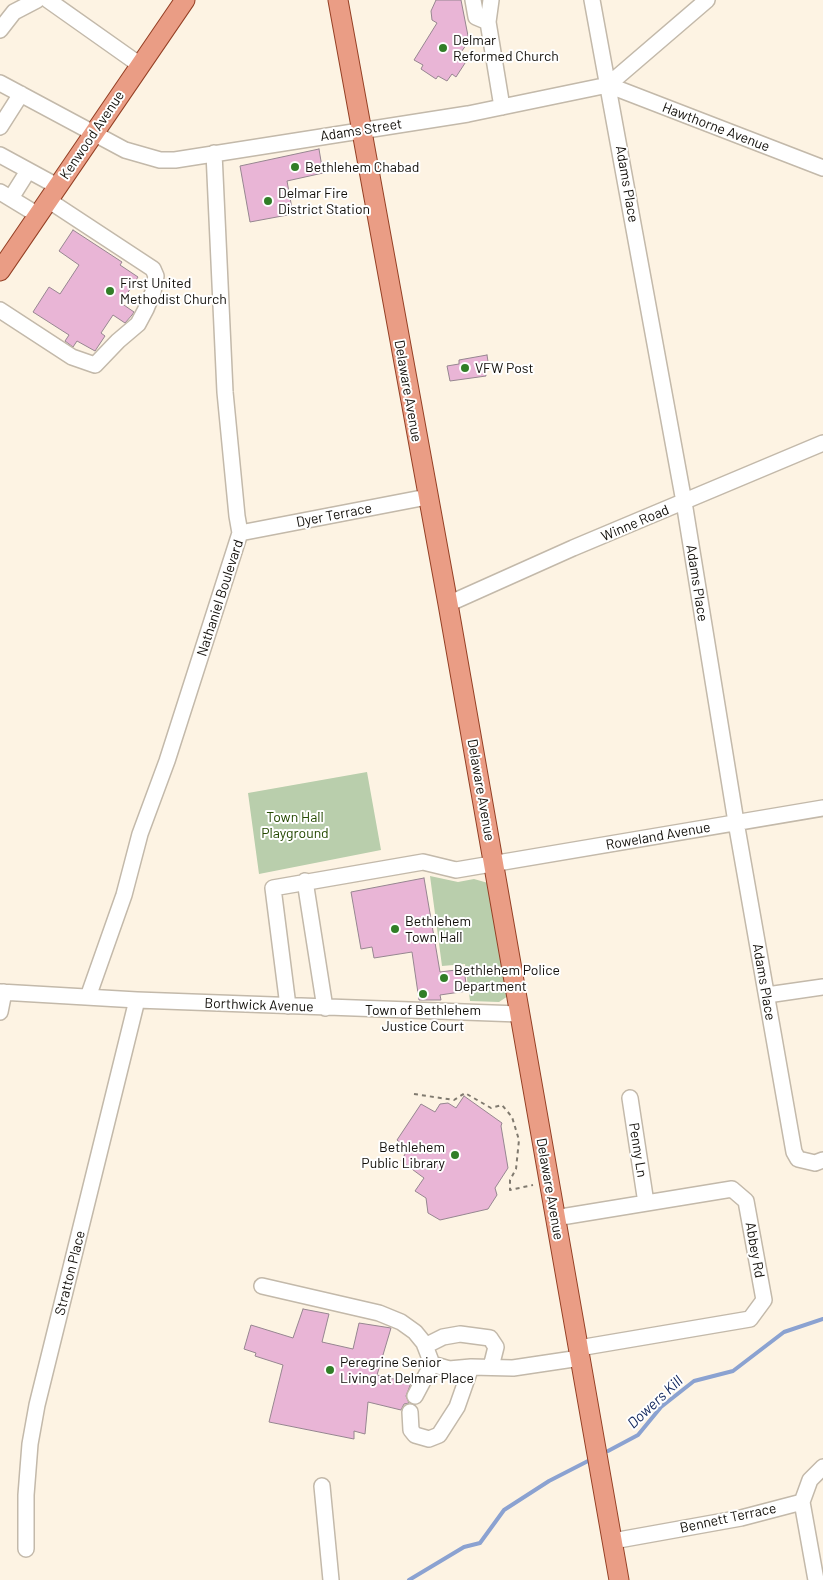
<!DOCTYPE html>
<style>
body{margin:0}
canvas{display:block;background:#fdf3e3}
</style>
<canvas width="823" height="1580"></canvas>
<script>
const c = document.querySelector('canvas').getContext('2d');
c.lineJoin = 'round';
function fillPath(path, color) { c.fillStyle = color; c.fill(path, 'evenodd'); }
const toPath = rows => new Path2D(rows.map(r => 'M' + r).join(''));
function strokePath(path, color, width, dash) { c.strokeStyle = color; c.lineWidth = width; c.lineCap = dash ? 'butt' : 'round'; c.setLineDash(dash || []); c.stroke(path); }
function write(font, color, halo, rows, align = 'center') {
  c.font = font + ' Barlow,sans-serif'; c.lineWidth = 4; c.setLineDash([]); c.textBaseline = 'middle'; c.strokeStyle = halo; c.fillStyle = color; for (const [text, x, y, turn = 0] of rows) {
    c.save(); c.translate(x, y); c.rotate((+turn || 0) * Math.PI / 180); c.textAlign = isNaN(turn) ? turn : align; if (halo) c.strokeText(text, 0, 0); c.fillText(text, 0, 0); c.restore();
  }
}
fillPath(toPath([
 [367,772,381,850,259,874,248,793],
 [430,876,458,882,474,879,488,883,508,996,499,1002,470,1001,465,964,442,966]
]), '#b9ceac');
strokePath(toPath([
 [608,1451,638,1435,661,1407,694,1381,733,1371,784,1332,823,1319],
 [409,1580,464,1547,480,1543,504,1510,549,1481,588,1461]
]), '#8ba2d1', 4);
const building = toPath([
 [436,0,461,0,469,41,459,55,467,60,456,77,452,74,447,81,438,76,436,79,421,69,423,65,414,60,437,23,432,20,431,11,436,0],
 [319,149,323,173,287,181,293,214,250,222,240,166,319,149],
 [73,230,122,262,120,265,138,277,121,303,134,312,132,315,125,323,113,315,101,333,105,336,95,351,77,341,73,347,65,341,69,335,33,312,49,287,60,294,79,265,59,251,73,230],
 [487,355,489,368,485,369,486,376,450,381,447,366,459,364,459,360,487,355],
 [424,878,440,972,464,969,467,991,440,995,441,1000,419,1000,412,952,374,958,372,947,361,949,351,892,424,878],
 [464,1096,502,1123,501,1126,508,1168,495,1188,497,1195,488,1209,440,1220,428,1213,426,1198,415,1191,424,1178,401,1161,408,1149,397,1140,421,1104,435,1112,440,1104,448,1103,456,1108,464,1096],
 [303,1309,329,1314,322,1342,353,1349,359,1323,391,1328,377,1375,411,1383,406,1396,409,1403,404,1404,401,1410,368,1402,365,1434,354,1431,354,1439,269,1422,283,1365,255,1356,256,1353,244,1349,251,1325,293,1338,303,1309]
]);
fillPath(building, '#e9b5d6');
strokePath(building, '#968690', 1);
const minor = toPath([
 [48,0,140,65],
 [473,0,476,17,488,22],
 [491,0,488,22,502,107],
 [592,0,684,502,736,822,794,1152,798,1159,815,1163,823,1160],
 [0,30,14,12,37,0],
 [0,83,125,150,160,160,175,160,468,114,608,85,707,0],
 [608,85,823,168],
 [0,127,21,94],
 [0,155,57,186],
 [0,192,38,215],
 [11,198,28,171],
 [0,310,72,357,95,365,118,341,138,324,146,309,153,292,156,276,153,269,48,200],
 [240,533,427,497],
 [448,604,573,548,823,443],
 [305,881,325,1008],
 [0,992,137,1000,519,1014],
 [767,995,823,987],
 [88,997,124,895,140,834,167,761,240,533,237,516,225,392,214,153],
 [288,1006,273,888,423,862,456,870,823,808],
 [0,1012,4,992],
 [630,1098,646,1203],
 [555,1218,732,1189,746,1201,764,1300,750,1319,579,1348],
 [262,1286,379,1313,401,1322,415,1332,424,1343,432,1364],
 [425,1346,443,1337,460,1334,490,1338,496,1347,491,1367],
 [415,1396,432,1364,449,1369,471,1367],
 [410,1412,411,1430,415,1435,429,1439,439,1435,457,1407,471,1367,513,1368,580,1358],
 [322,1486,331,1580],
 [802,1502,816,1580],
 [613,1541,741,1518,802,1502,810,1480,823,1467],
 [26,1549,26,1495,30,1444,37,1405,137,1000]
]);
const major = toPath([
 [338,0,448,604,619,1580],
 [0,271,185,0]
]);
strokePath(minor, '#c3b9aa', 18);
strokePath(major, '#954025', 21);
strokePath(toPath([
 [414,1094,454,1100,465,1093,491,1108,502,1105,512,1117,519,1140,516,1169,510,1180,510,1190,533,1185]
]), '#807a6f', 2, [4, 4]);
strokePath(minor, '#fff', 15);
strokePath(major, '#ea9d85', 19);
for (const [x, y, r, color] of [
 [443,48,5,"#317e27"],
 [295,167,5,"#317e27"],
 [268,201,5,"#317e27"],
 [110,291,5,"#317e27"],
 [465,368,5,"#317e27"],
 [395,929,5,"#317e27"],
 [444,978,5,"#317e27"],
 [423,994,5,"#317e27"],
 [455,1155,5,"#317e27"],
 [330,1370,5,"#317e27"]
]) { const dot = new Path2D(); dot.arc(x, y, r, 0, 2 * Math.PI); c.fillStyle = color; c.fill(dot); strokePath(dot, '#fff', 2); }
write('14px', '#120f0a', '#fff', [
 ["Delmar",453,40],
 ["Reformed Church",453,56],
 ["Bethlehem Chabad",305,167],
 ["Delmar Fire",278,193],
 ["District Station",278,209],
 ["First United",120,283],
 ["Methodist Church",120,299],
 ["VFW Post",475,368],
 ["Bethlehem",405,921],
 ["Town Hall",405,937],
 ["Bethlehem Police",454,970],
 ["Department",454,986],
 ["Town of Bethlehem",423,1010,"center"],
 ["Justice Court",423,1026,"center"],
 ["Bethlehem",445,1147,"right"],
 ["Public Library",445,1163,"right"],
 ["Peregrine Senior",340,1362],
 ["Living at Delmar Place",340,1378]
], 'left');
write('14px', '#120f0a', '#fff', [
 ["Hawthorne Avenue",716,127,21],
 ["Adams Street",361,130,-9],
 ["Kenwood Avenue",92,135,-56],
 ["Adams Place",627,184,80],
 ["Delaware Avenue",408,391,80],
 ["Dyer Terrace",334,515,-11],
 ["Winne Road",635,523,-23],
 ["Adams Place",697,583,81],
 ["Nathaniel Boulevard",220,598,-72],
 ["Delaware Avenue",481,790,80],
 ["Roweland Avenue",658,836,-10],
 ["Adams Place",764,982,80],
 ["Borthwick Avenue",259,1005,2],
 ["Penny Ln",638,1150,81],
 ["Delaware Avenue",550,1189,80],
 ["Abbey Rd",755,1250,80],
 ["Stratton Place",70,1273,-76],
 ["Bennett Terrace",728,1518,-12]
]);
write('14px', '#244800', '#fff', [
 ["Town Hall",295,817],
 ["Playground",295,833]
]);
write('italic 15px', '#0f255c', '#fff', [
 ["Dowers Kill",655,1402,-43]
]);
</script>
